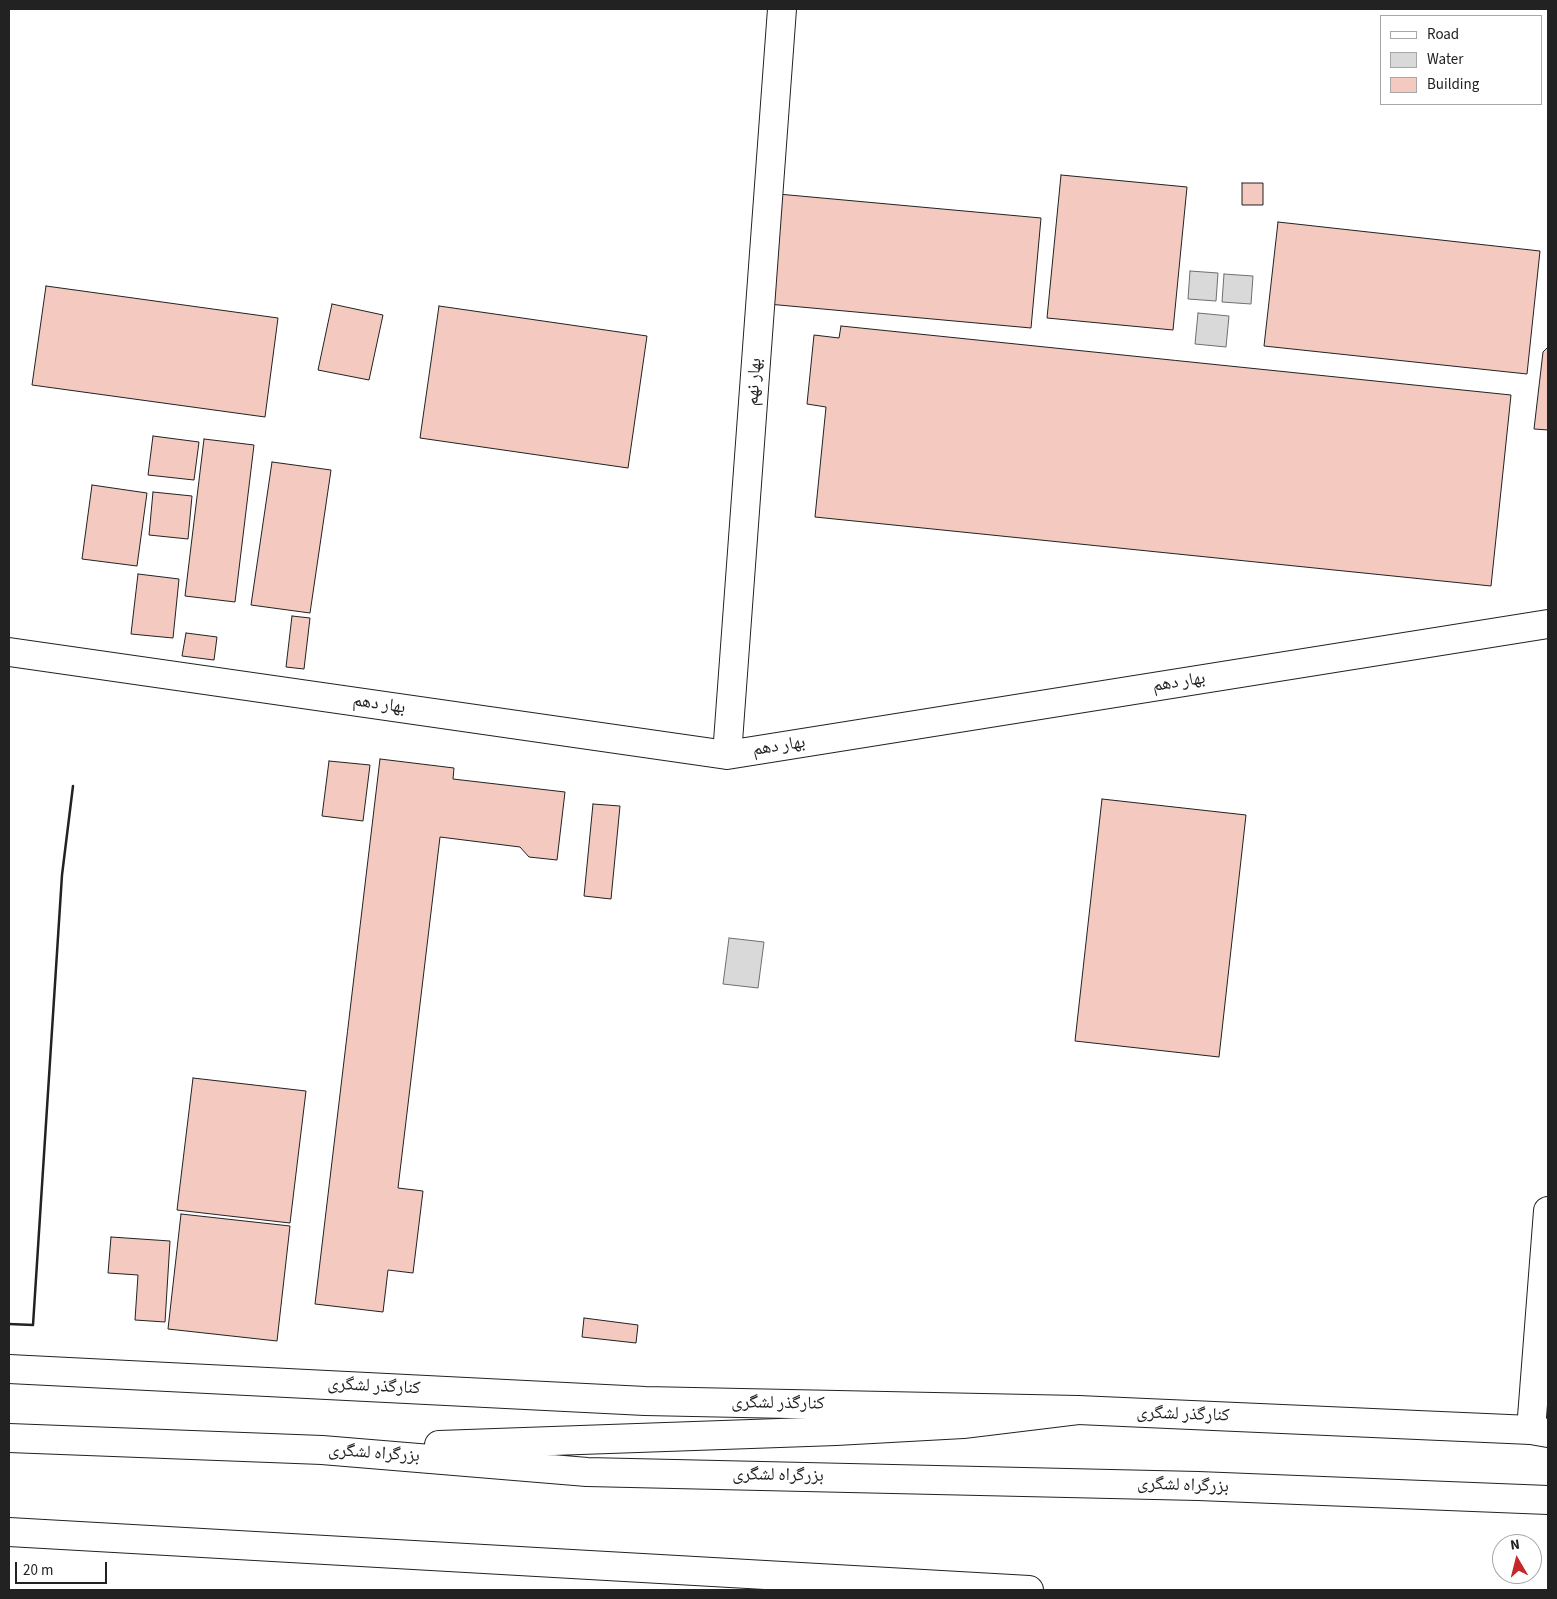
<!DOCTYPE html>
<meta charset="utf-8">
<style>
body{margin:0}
#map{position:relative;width:1557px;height:1599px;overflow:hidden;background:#fff;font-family:"Source Sans 3",sans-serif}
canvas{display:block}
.frame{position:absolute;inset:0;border:10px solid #222;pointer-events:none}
.legend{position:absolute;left:1380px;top:15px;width:162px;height:90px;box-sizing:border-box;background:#fff;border:1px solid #a7a7a7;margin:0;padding:6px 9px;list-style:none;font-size:15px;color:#222}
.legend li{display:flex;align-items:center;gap:10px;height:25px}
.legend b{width:25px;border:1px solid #a7a7a7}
.north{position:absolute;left:1492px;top:1534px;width:50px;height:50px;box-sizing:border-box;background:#fff;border:1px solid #a7a7a7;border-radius:50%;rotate:352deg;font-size:14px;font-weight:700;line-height:20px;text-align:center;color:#222}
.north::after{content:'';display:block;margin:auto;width:18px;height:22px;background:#c62828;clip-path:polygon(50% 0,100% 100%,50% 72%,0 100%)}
.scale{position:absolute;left:15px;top:1562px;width:92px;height:22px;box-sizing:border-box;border:2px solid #222;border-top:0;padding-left:6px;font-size:15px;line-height:18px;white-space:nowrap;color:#222;-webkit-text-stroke:4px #fff;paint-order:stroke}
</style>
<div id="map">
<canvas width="1557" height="1599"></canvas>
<div class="frame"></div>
<ul class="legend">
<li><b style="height:6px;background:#fff"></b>Road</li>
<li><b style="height:14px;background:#d9d9d9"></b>Water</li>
<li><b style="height:14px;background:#f3c9c0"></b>Building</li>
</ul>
<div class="north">N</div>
<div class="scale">20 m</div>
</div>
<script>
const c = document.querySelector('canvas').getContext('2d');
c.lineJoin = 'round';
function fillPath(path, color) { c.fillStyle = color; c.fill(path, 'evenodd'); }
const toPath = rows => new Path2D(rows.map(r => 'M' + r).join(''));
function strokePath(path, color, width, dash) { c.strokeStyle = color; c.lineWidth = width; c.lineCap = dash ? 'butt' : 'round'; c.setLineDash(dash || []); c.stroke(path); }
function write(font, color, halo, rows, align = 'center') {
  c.font = font + ' "Source Sans 3","Noto Naskh Arabic",sans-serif'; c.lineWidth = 4; c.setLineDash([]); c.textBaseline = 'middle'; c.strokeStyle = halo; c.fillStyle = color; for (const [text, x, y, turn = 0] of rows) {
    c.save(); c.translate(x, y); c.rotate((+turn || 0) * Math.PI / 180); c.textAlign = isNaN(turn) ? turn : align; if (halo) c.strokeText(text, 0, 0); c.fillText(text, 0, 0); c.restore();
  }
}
const water = toPath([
 [1190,271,1218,273,1216,301,1188,299,1190,271],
 [1224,274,1253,276,1251,304,1222,302,1224,274],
 [1198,313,1229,316,1226,347,1195,344,1198,313],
 [729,938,764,942,758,988,723,984,729,938]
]);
fillPath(water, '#d9d9d9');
strokePath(water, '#6f6f6f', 1);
const building = toPath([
 [1061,175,1187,187,1173,330,1047,318,1061,175],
 [1242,183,1263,183,1263,205,1242,205,1242,183],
 [778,194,1041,218,1031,328,768,304,778,194],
 [1278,222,1540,251,1527,374,1264,346,1278,222],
 [46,286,278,318,265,417,32,385,46,286],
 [332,304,383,315,369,380,318,370,332,304],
 [439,306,647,336,628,468,420,438,439,306],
 [841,326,1511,395,1491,586,815,517,826,407,807,404,814,335,839,338,841,326],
 [1548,347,1548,430,1534,429,1543,352,1548,347],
 [153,436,199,442,194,480,148,475,153,436],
 [204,439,254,445,235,602,185,596,204,439],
 [272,462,331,470,310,613,251,605,272,462],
 [92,485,147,493,137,566,82,559,92,485],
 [153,492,192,496,188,539,149,535,153,492],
 [138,574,179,579,173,638,131,634,138,574],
 [292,616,310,618,304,669,286,667,292,616],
 [186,633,217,637,214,660,182,656,186,633],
 [380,759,454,768,453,779,565,792,557,860,529,857,520,847,440,837,398,1188,423,1191,413,1273,388,1270,383,1312,315,1304,380,759],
 [329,761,370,765,363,821,322,816,329,761],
 [1102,799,1246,815,1219,1057,1075,1041,1102,799],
 [593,804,620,806,611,899,584,896,593,804],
 [193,1078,306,1091,290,1223,177,1210,193,1078],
 [181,1214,290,1226,277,1341,168,1329,181,1214],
 [111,1237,170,1241,165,1322,135,1320,138,1275,108,1273,111,1237],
 [584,1318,638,1325,636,1343,582,1337,584,1318]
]);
fillPath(building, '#f3c9c0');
strokePath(building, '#222', 1);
const minor = toPath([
 [9,652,727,755,1548,624],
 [727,755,782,9],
 [1531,1430,1548,1211]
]);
const primary = toPath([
 [9,1369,645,1401,1078,1410,1531,1430,1548,1433]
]);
const trunk = toPath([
 [9,1438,322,1450,587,1472,1198,1486,1548,1500],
 [439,1445,836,1431,963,1424,1078,1410],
 [9,1532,1029,1590]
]);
strokePath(minor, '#222', 30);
strokePath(primary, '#222', 30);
strokePath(trunk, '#222', 30);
strokePath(minor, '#fff', 28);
strokePath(primary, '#fff', 28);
strokePath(trunk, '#fff', 28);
strokePath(toPath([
 [9,1324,33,1325,62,875,73,786]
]), '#222', 2.5);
write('18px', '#222', '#fff', [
 ["بهار نهم",755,382,-86],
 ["بهار دهم",1179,683,-9],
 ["بهار دهم",379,705,8],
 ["بهار دهم",779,747,-9],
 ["کنارگذر لشگری",374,1387,3],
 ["کنارگذر لشگری",778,1404,1],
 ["کنارگذر لشگری",1183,1415,2],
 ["بزرگراه لشگری",374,1454,4],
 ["بزرگراه لشگری",778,1476,1],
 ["بزرگراه لشگری",1183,1486,2]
]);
</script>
